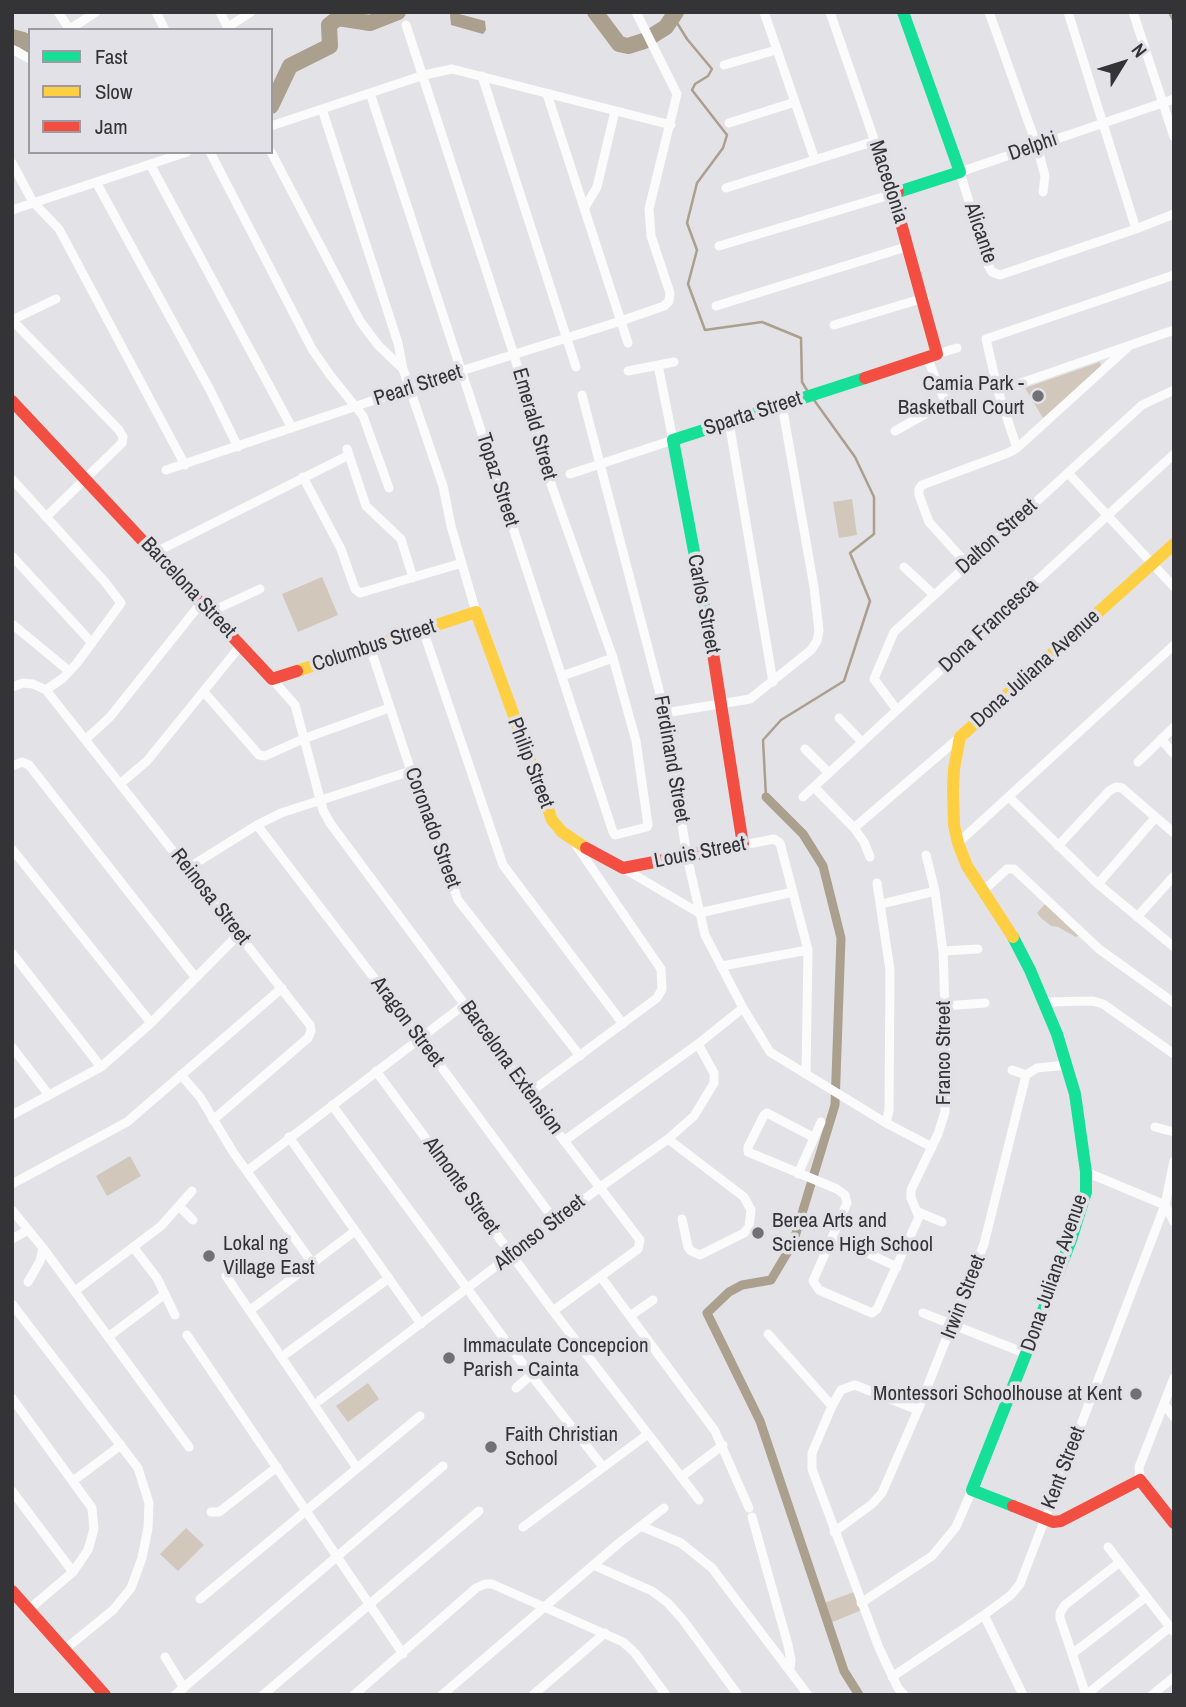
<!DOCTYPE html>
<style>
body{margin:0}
#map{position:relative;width:1186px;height:1707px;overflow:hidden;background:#e3e2e6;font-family:"Archivo Narrow",sans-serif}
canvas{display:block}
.frame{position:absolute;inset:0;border:14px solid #343335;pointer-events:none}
.legend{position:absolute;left:28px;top:28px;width:245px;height:126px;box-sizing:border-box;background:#e2e1e7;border:2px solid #9c9ba0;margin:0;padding:9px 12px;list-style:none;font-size:21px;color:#343335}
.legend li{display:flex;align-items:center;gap:14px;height:35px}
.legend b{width:35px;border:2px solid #9c9ba0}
.north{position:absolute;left:1088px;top:28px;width:70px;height:70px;-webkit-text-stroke:5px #e2e1e7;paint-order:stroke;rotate:52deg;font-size:19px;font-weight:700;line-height:28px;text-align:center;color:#343335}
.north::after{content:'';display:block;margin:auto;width:24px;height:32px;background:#343335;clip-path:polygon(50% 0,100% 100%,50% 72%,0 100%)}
</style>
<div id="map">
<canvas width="1186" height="1707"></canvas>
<div class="frame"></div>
<ul class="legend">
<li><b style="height:9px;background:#16e098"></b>Fast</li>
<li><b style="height:9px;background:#ffcf43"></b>Slow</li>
<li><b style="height:9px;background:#f24e42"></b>Jam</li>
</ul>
<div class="north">N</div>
</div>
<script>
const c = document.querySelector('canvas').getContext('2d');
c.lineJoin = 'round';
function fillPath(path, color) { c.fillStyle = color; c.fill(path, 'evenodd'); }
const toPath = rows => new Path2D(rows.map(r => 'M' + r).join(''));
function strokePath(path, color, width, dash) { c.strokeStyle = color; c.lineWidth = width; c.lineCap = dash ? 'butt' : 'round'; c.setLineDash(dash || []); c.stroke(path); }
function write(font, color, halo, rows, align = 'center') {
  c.font = font + ' "Archivo Narrow",sans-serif'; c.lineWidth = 7; c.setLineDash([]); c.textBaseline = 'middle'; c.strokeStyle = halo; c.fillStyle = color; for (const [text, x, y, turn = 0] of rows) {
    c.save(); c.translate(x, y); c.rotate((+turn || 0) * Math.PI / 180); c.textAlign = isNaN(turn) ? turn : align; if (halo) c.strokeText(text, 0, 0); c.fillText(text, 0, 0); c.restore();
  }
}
fillPath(toPath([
 [1100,362,1102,369,1043,418,1025,388],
 [852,499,857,535,839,538,833,502],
 [322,577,338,615,298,632,282,594],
 [1045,904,1079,935,1076,937,1058,927,1051,926,1041,918,1037,913],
 [130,1156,141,1176,107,1196,96,1176],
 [368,1383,379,1399,348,1422,336,1406],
 [186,1528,204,1545,178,1571,160,1554],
 [854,1592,862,1610,830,1623,824,1603]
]), '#d1c7bb');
fillPath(toPath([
 [452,12,485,21,486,30,483,34,451,25,450,14]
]), '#ab9f8e');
strokePath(toPath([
 [1169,12,1174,22],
 [674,18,687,39,712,69,708,76,695,84,692,90,727,135,723,148,697,183,687,223,697,250,688,284,705,330,762,322,801,338,802,382,808,392],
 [766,797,763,740,781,720,844,681,870,601,850,553,874,534,874,497,855,457,814,400]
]), '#ab9f8e', 2.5);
strokePath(toPath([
 [766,797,803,834,823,866,841,938,835,1105,793,1243,771,1280,742,1285,729,1292,707,1313,760,1421,844,1671,859,1695]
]), '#ab9f8e', 9);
strokePath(toPath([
 [595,12,619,44,628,46,644,41,666,27,676,12],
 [12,37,23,40,30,45],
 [271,106,290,66,330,46,329,25,338,18,370,23,398,12]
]), '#ab9f8e', 16);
strokePath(toPath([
 [58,12,70,30],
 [156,12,165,30],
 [220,12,229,30],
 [764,12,815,160],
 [989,12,1037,146,1045,176,1043,192],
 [1068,12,1136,229],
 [1133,12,1174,137],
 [228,27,251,12],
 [70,29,96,12],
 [12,49,30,59],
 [724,65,776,50],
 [482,76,576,367],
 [370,93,613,832,615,835,647,827,648,825,636,741,613,658,550,481,514,355,406,25],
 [547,94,628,343],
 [1174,99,960,172,988,265,992,272,1000,275,1136,229,1174,214],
 [322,109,398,343,403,369,443,486,451,526,476,612],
 [729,123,795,102],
 [271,126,424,75,452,69,671,125],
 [210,152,312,349,330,375,363,416,389,488],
 [271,152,360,321,378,345,403,369],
 [12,163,33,202,59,229,185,465],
 [150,164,292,428],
 [96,182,210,390,238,447],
 [726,188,875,141],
 [584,209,597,187,615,111],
 [12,210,187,152],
 [719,246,893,194,830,12],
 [716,306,909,246],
 [12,320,119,430,123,437,122,443,46,517],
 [12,320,56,299],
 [834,325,924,298],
 [937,354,957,348],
 [628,371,674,362],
 [998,391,1174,330],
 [582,395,665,713,687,857,705,935,743,1008,770,1052,886,1123,932,1147],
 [729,422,773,682],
 [895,431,943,404,944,399,927,357],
 [1017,448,998,391,986,339,1174,275],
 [347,449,366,506,401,539,413,578],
 [166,470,461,371,621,321,664,306,669,301,670,293,651,236,649,209,677,94,636,12],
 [1068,473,1174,587],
 [570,474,673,440,658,365],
 [303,477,341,549,355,589,360,593,462,563],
 [12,479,105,582,121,603,77,663,63,678,46,690],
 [154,553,349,455],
 [12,556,92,643],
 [967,564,929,522,919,495,919,489,922,485,1008,453,1017,448,1127,348],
 [904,567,934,595],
 [210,612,260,589],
 [12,624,69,671],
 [423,630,503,865,623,1024],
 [370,647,411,771,458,900,580,1056],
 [562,676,613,658],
 [272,679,295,705,323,810,330,823,505,1059,549,1121,640,1240,638,1249,553,1311],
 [12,687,23,683,33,684,46,690,310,1025,311,1031,308,1038,213,1120],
 [204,692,259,755,265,756,303,739,389,708],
 [897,710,874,679,894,632,1142,405,1174,390],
 [665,713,750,699,811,650,817,641,819,631,814,587,782,405],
 [839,718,862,742],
 [86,739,110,717,201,603],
 [1161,739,1174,754],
 [805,749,829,773],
 [1138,762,1174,727],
 [12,766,22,762,29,765,196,978],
 [121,783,147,761,241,645],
 [814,787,854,828,864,842,870,857],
 [803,797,1174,454],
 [1009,797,1098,884,1174,947],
 [257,825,420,1038,555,1221],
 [854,828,960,737],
 [958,843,1174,645],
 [743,845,774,839,780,843,808,950,806,1074],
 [1058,846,1109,791,1116,787,1122,788,1174,833],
 [12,849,151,1023],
 [188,868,257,825,281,813,411,771],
 [623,868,699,913,793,892],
 [877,883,890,970,889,1110,886,1123],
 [1098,884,1155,818],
 [983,891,1007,869,1014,869,1099,949,1174,1003],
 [881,904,935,891],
 [1137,917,1174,876],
 [943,951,978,949],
 [12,953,101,1067],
 [722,966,808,950],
 [1045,1002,1093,1001,1103,1004,1174,1054],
 [945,1006,985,1003],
 [12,1047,49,1095],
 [1012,1070,1026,1075],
 [376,1071,553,1311,699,1500],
 [181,1075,200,1097,233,1152,313,1264],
 [529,1093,657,998,662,989,661,969,576,845],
 [332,1105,528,1371,603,1467],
 [12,1115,101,1067,151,1023,239,934],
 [1155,1127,1174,1132],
 [289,1137,421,1324],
 [813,1137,767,1113,764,1115,748,1147,748,1152,837,1189,845,1195,847,1203,813,1281,819,1290,872,1313,877,1309,919,1217,911,1198,911,1190,938,1134,945,1112,946,1036,943,951,935,891,926,855],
 [668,1139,744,1197,751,1210,749,1227,744,1233,700,1255,691,1251,688,1247,682,1219],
 [564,1141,698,1044,743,1008],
 [247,1171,465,1004],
 [1086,1172,1165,1205],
 [798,1174,821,1122],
 [12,1184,127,1122,282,988],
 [1165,1205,1174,1222],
 [179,1206,193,1220],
 [12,1210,43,1248,189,1447],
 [918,1212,942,1222],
 [833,1237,897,1267],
 [12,1239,28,1230],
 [134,1248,157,1278,175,1315],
 [226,1276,357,1468],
 [601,1277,715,1431,749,1508],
 [28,1282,40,1261,43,1248],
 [75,1291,161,1226,192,1191],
 [12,1304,138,1468,149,1503,148,1528,142,1558,131,1588,113,1610,64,1650],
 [253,1308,355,1231],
 [923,1313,1027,1354],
 [630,1316,653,1300],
 [768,1334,832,1406,841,1390,855,1385,918,1410],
 [187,1335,403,1654],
 [108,1337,165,1294],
 [287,1353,389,1278],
 [516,1388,531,1375],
 [12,1398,92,1508,94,1529,88,1550,73,1572,28,1610],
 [320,1400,599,1188,668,1139,694,1116,714,1083,714,1073,698,1044],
 [1164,1404,1174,1417],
 [832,1406,812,1453,812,1469,879,1648,898,1688,904,1695],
 [681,1477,723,1445],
 [1140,1480,1139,1467,1174,1378],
 [73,1481,121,1445],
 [12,1491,73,1572],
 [211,1512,219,1512,277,1467],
 [752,1517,788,1645,791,1660,790,1669],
 [641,1526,681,1543,712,1568,808,1695],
 [523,1527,648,1434],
 [834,1532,872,1504,882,1493,918,1410,984,1244,1026,1075,1037,1068,1067,1065],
 [1108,1547,1173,1631],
 [1120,1562,1065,1605,1060,1613,1060,1618,1086,1695,1170,1627],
 [593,1565,652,1591,668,1603,683,1620,738,1695],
 [200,1599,420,1416],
 [861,1603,932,1556,956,1527,972,1490],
 [984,1615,1023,1695],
 [1072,1654,1146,1597],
 [165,1657,184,1688],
 [892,1677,984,1615,1011,1595,1020,1584,1165,1205,1174,1161],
 [175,1695,443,1466],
 [263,1695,479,1511],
 [354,1695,476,1588,485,1584,492,1584,623,1642,635,1653,666,1695],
 [442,1695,619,1543,664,1508],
 [533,1695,605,1633],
 [1152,1695,1174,1677]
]), '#fbfbfb', 9);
strokePath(toPath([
 [898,192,960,172,903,12],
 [712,647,673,440,865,378],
 [1013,937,1030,970,1057,1034,1075,1094,1086,1172,1086,1192,1071,1240,972,1490,1013,1506]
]), '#16e098', 12);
strokePath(toPath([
 [297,671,476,612,552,820,562,832,586,848],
 [1013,937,967,866,958,843,954,825,953,790,954,769,960,737,1174,544]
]), '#ffcf43', 12);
strokePath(toPath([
 [865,378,937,354,893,194,898,192],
 [12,401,272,679,297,671],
 [586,848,623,868,743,845,712,647],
 [1013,1506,1053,1522,1061,1521,1140,1480,1174,1523],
 [12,1591,105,1695]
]), '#f24e42', 12);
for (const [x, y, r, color] of [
 [1038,396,7,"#717073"],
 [758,1233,7,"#717073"],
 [209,1256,7,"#717073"],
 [449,1358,7,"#717073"],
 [1136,1394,7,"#717073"],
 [491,1447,7,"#717073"]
]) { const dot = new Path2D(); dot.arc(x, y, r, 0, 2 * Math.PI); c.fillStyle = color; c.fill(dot); strokePath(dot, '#e2e1e7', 2.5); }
write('21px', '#343335', '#e2e1e7', [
 ["Delphi",1033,147,-19],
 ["Macedonia",888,182,72],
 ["Alicante",980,233,71],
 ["Pearl Street",418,386,-18],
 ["Sparta Street",753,414,-18],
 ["Emerald Street",534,424,74],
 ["Topaz Street",497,480,72],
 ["Dalton Street",997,537,-42],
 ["Barcelona Street",188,588,47],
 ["Carlos Street",703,604,79],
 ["Dona Francesca",989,626,-43],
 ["Columbus Street",374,646,-18],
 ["Dona Juliana Avenue",1036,669,-42],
 ["Ferdinand Street",671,759,80],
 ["Philip Street",530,763,69],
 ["Coronado Street",432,828,70],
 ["Louis Street",700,853,-11],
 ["Reinosa Street",210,897,52],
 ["Aragon Street",407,1022,53],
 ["Franco Street",944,1053,-90],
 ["Barcelona Extension",511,1068,54],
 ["Almonte Street",461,1186,54],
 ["Alfonso Street",540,1233,-38],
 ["Dona Juliana Avenue",1055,1273,-71],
 ["Irwin Street",964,1297,-69],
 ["Kent Street",1064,1468,-69]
]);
write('21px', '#343335', '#e2e1e7', [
 ["Camia Park -",1024,384,"right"],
 ["Basketball Court",1024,408,"right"],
 ["Berea Arts and",772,1221],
 ["Science High School",772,1245],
 ["Lokal ng",223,1244],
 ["Village East",223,1268],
 ["Immaculate Concepcion",463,1346],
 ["Parish - Cainta",463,1370],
 ["Montessori Schoolhouse at Kent",1122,1394,"right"],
 ["Faith Christian",505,1435],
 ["School",505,1459]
], 'left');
</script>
